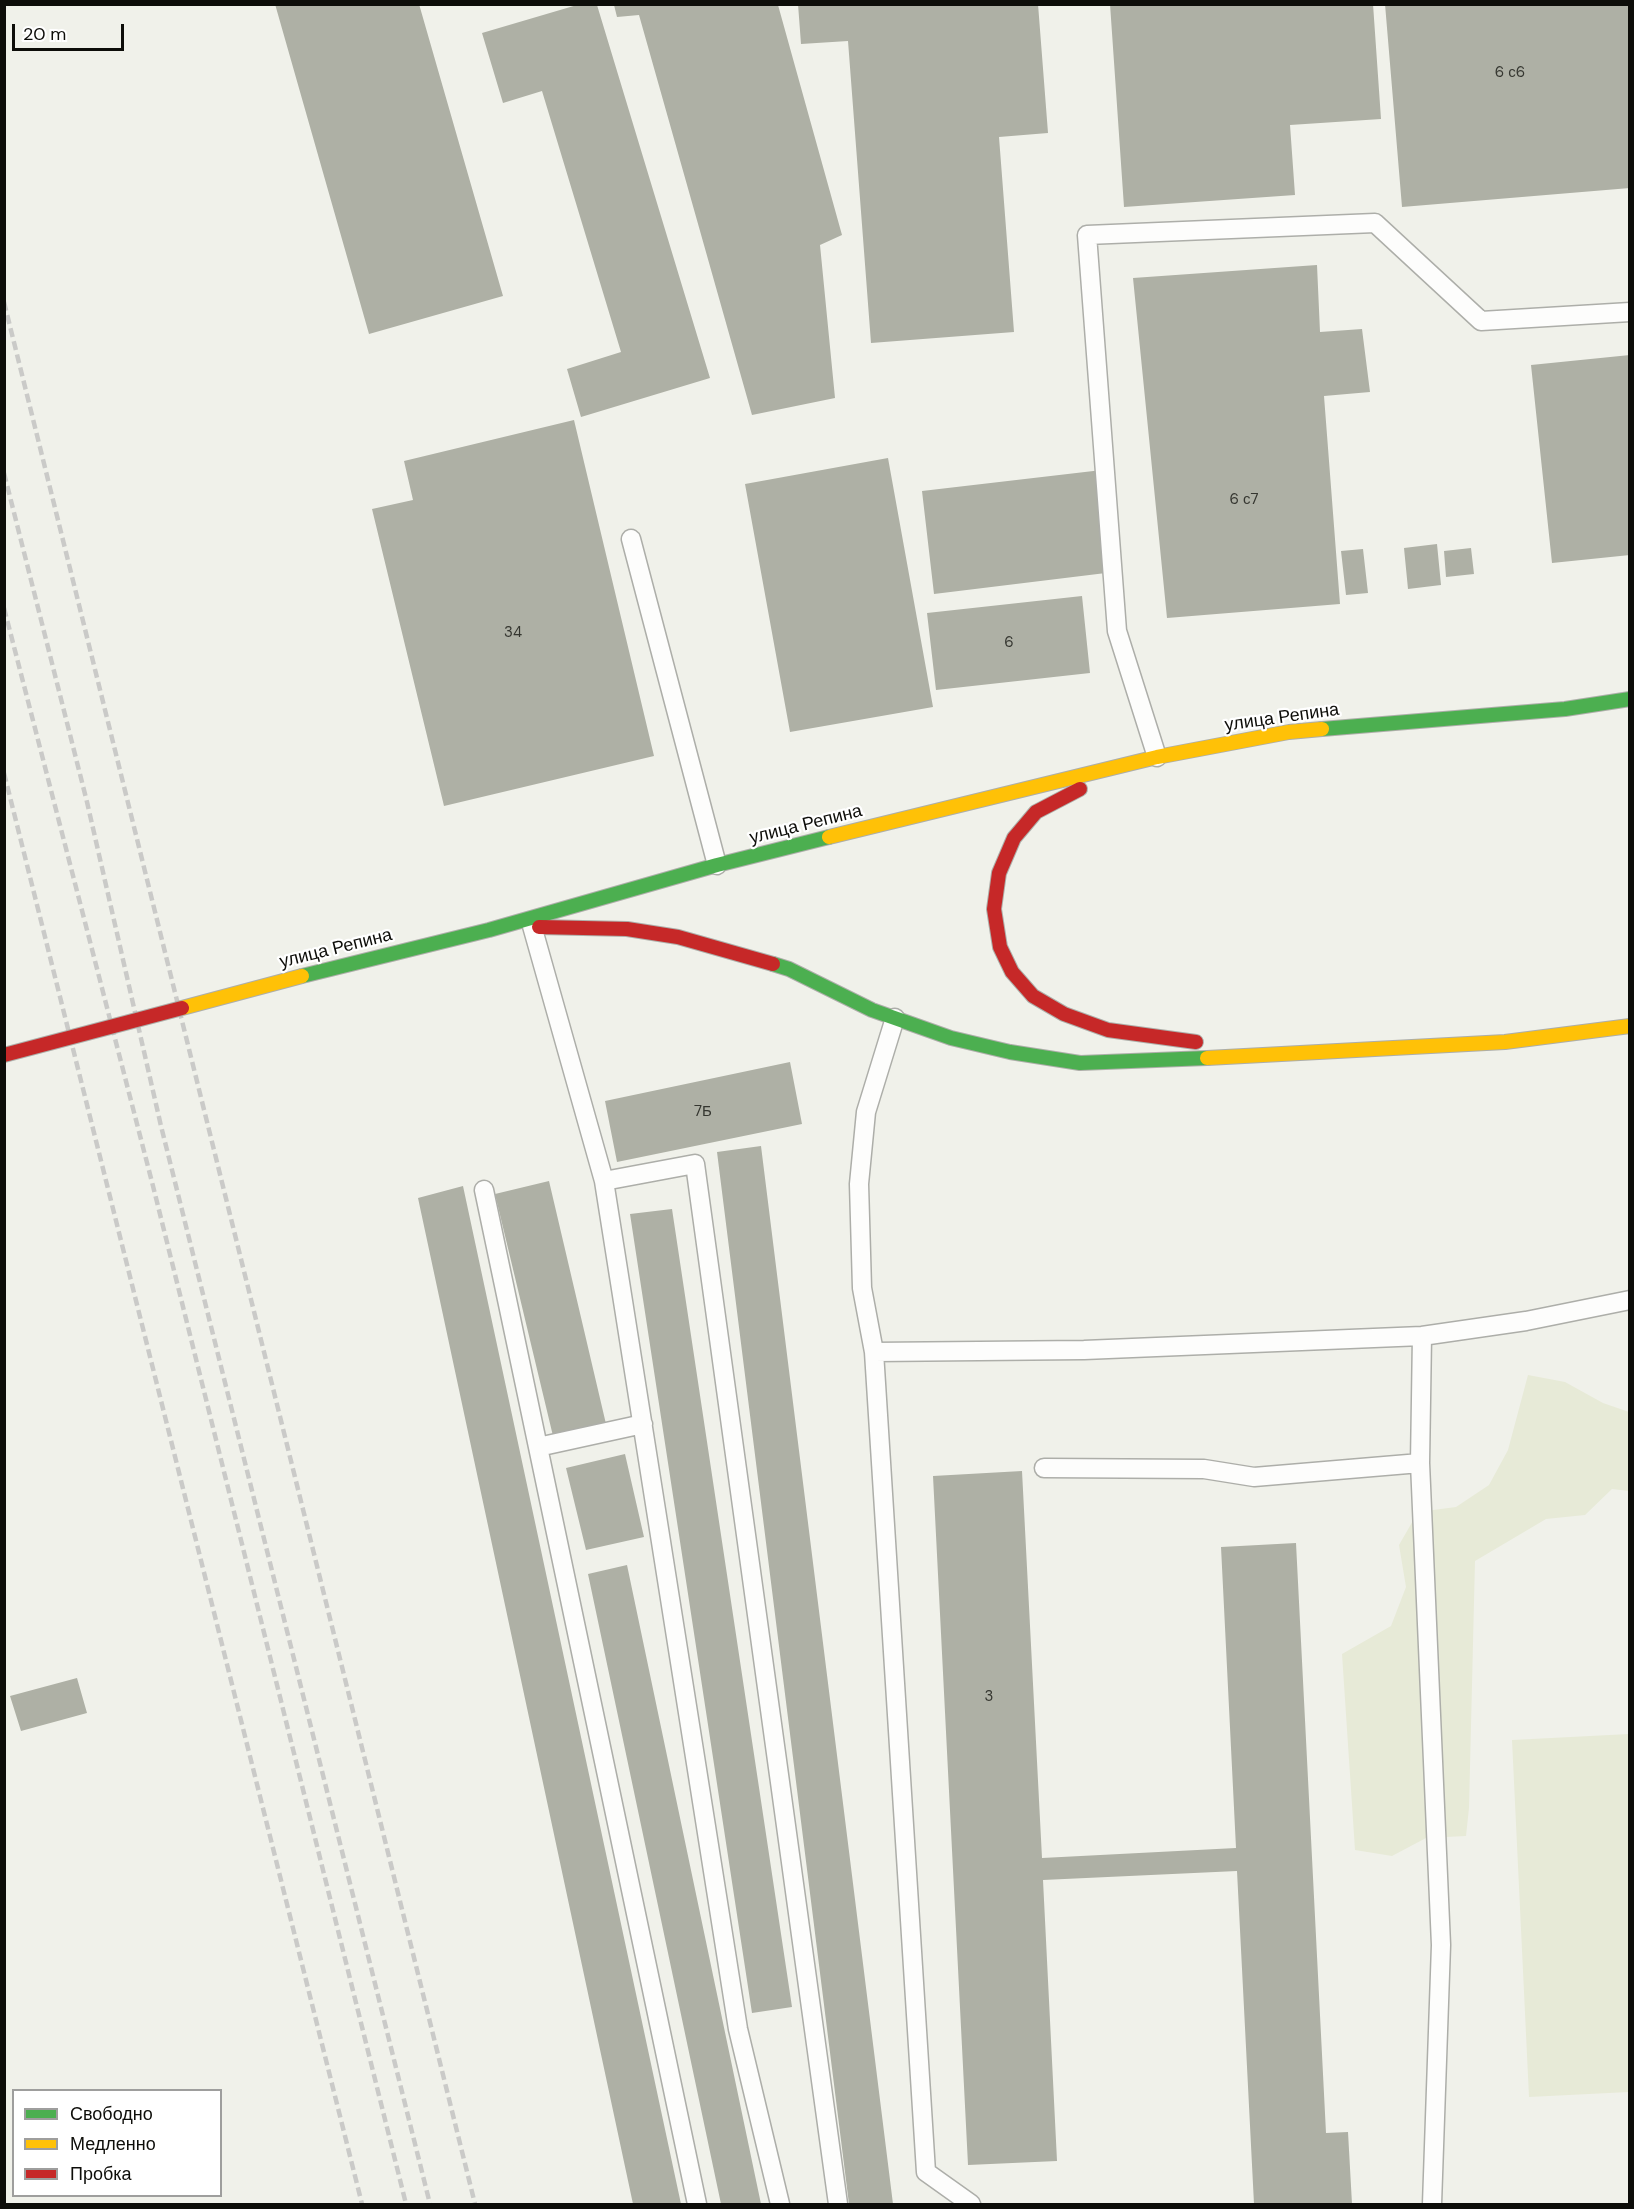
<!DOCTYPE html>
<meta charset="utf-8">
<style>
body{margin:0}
#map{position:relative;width:1634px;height:2209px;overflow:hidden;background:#f0f1ea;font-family:"DM Sans",sans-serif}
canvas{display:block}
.frame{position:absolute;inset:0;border:6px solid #0d0d09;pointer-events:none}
.legend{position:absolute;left:12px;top:2089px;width:210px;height:108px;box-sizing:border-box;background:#fff;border:2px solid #9e9e9d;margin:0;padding:8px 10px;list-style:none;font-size:18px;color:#0d0d09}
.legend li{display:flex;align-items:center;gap:12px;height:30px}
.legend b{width:30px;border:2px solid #9e9e9d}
.scale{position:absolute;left:12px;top:24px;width:112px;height:27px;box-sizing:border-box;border:3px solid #0d0d09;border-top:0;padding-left:8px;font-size:18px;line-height:21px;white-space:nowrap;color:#0d0d09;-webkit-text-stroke:4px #fff;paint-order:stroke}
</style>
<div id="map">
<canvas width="1634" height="2209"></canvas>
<div class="frame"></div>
<ul class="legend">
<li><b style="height:8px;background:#4caf50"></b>Свободно</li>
<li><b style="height:8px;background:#ffc107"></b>Медленно</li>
<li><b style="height:8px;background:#c62828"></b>Пробка</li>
</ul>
<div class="scale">20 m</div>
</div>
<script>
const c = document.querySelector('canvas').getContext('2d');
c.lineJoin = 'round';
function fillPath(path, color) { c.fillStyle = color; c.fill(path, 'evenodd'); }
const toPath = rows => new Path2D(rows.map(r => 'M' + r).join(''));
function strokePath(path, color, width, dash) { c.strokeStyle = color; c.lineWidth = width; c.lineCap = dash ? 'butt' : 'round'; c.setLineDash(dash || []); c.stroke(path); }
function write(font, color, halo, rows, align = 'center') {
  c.font = font + ' "DM Sans",sans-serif'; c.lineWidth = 4.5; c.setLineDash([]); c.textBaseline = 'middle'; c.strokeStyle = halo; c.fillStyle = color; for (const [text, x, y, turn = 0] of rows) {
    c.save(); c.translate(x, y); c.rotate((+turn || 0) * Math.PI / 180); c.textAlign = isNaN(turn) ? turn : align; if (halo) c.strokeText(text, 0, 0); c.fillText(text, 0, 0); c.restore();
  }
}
fillPath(toPath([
 [1528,1375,1565,1382,1603,1403,1629,1412,1629,1491,1612,1489,1585,1515,1546,1519,1475,1561,1469,1808,1466,1836,1426,1838,1392,1856,1355,1850,1342,1654,1391,1626,1406,1587,1399,1545,1418,1512,1456,1507,1489,1485,1508,1450],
 [1629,1734,1629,2092,1529,2097,1512,1740]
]), '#e7ead7');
fillPath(toPath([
 [275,4,419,4,503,296,369,334],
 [798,4,1038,4,1048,133,999,137,1014,332,871,343,848,41,801,44],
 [1110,4,1373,4,1381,119,1290,125,1295,195,1124,207],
 [1385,4,1630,4,1630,188,1402,207],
 [577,5,597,5,710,378,581,417,567,369,621,352,542,91,503,103,482,33],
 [614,5,778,5,842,235,820,245,835,398,752,415,639,15,617,17],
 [1317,265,1320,332,1362,329,1370,392,1324,396,1340,604,1167,618,1133,278],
 [1630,355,1630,555,1552,563,1531,365],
 [574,420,654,756,444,806,372,509,413,500,404,461],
 [888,458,933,707,790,732,745,484],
 [1102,470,1114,572,934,594,922,491],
 [1437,544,1441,585,1408,589,1404,548],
 [1471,548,1474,574,1446,577,1444,551],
 [1363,549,1368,593,1346,595,1341,551],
 [1082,596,1090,673,936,690,927,613],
 [790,1062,802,1124,617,1162,605,1101],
 [761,1146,893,2204,849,2204,717,1152],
 [549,1181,606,1424,553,1436,495,1194],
 [463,1186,681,2204,633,2204,418,1198],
 [672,1209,792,2007,752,2013,630,1214],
 [625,1454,644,1537,586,1550,566,1468],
 [1022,1471,1042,1858,1236,1848,1221,1547,1296,1543,1326,2133,1348,2132,1352,2204,1254,2204,1237,1871,1043,1880,1057,2161,968,2165,933,1476],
 [627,1565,761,2204,721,2204,588,1574],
 [77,1678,87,1713,21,1731,10,1696]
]), '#aeb0a5');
const lane = toPath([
 [631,539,717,865],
 [1157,757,1117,631,1087,235,1375,223,1481,321,1630,312],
 [532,926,604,1181,695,1164,838,2204],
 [895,1018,866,1112,859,1184,862,1288,874,1352,926,2172,971,2204],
 [604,1181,738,2029,780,2204],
 [484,1190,697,2204],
 [874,1352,1084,1350,1422,1336,1526,1321,1630,1300],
 [538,1447,643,1424],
 [1420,1463,1441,1945,1432,2204],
 [1044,1468,1204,1469,1254,1477,1420,1463,1422,1336]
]);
const fast = toPath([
 [1322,729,1565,709,1630,699],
 [773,964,789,969,872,1010,951,1038,1010,1052,1080,1063,1207,1058],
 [302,976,489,930,717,865,829,837]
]);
const slow = toPath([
 [829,837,1157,757,1289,732,1322,729],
 [1207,1058,1505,1042,1630,1026]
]);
const jam = toPath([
 [1080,789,1036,812,1014,838,999,873,994,909,1000,947,1012,972,1033,996,1064,1014,1108,1030,1196,1042],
 [539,927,627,929,678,937,773,964]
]);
strokePath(lane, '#adaea9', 21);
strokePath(fast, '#adaea9', 16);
strokePath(slow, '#adaea9', 16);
strokePath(jam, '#adaea9', 16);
strokePath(lane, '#fdfdfc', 18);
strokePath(fast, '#4caf50', 14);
strokePath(slow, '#ffc107', 14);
strokePath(jam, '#c62828', 14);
strokePath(toPath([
 [4,302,475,2204],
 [4,473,87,802,161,1126,430,2204],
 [4,608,153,1186,406,2204],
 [4,773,362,2204]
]), '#cacac8', 4.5, [9, 4.5]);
const slowBridge = toPath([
 [182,1008,302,976]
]);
const jamBridge = toPath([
 [4,1055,182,1008]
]);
strokePath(slowBridge, '#adaea9', 16, []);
strokePath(jamBridge, '#adaea9', 16, []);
strokePath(slowBridge, '#ffc107', 14);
strokePath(jamBridge, '#c62828', 14);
write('15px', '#353630', null, [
 ["6 с6",1510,73],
 ["6 с7",1244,500],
 ["34",513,633],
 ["6",1009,643],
 ["7Б",703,1112],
 ["3",989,1697]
]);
write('18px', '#0d0d09', '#fff', [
 ["улица Репина",1282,718,-8],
 ["улица Репина",806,825,-14],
 ["улица Репина",336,949,-14]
]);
</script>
